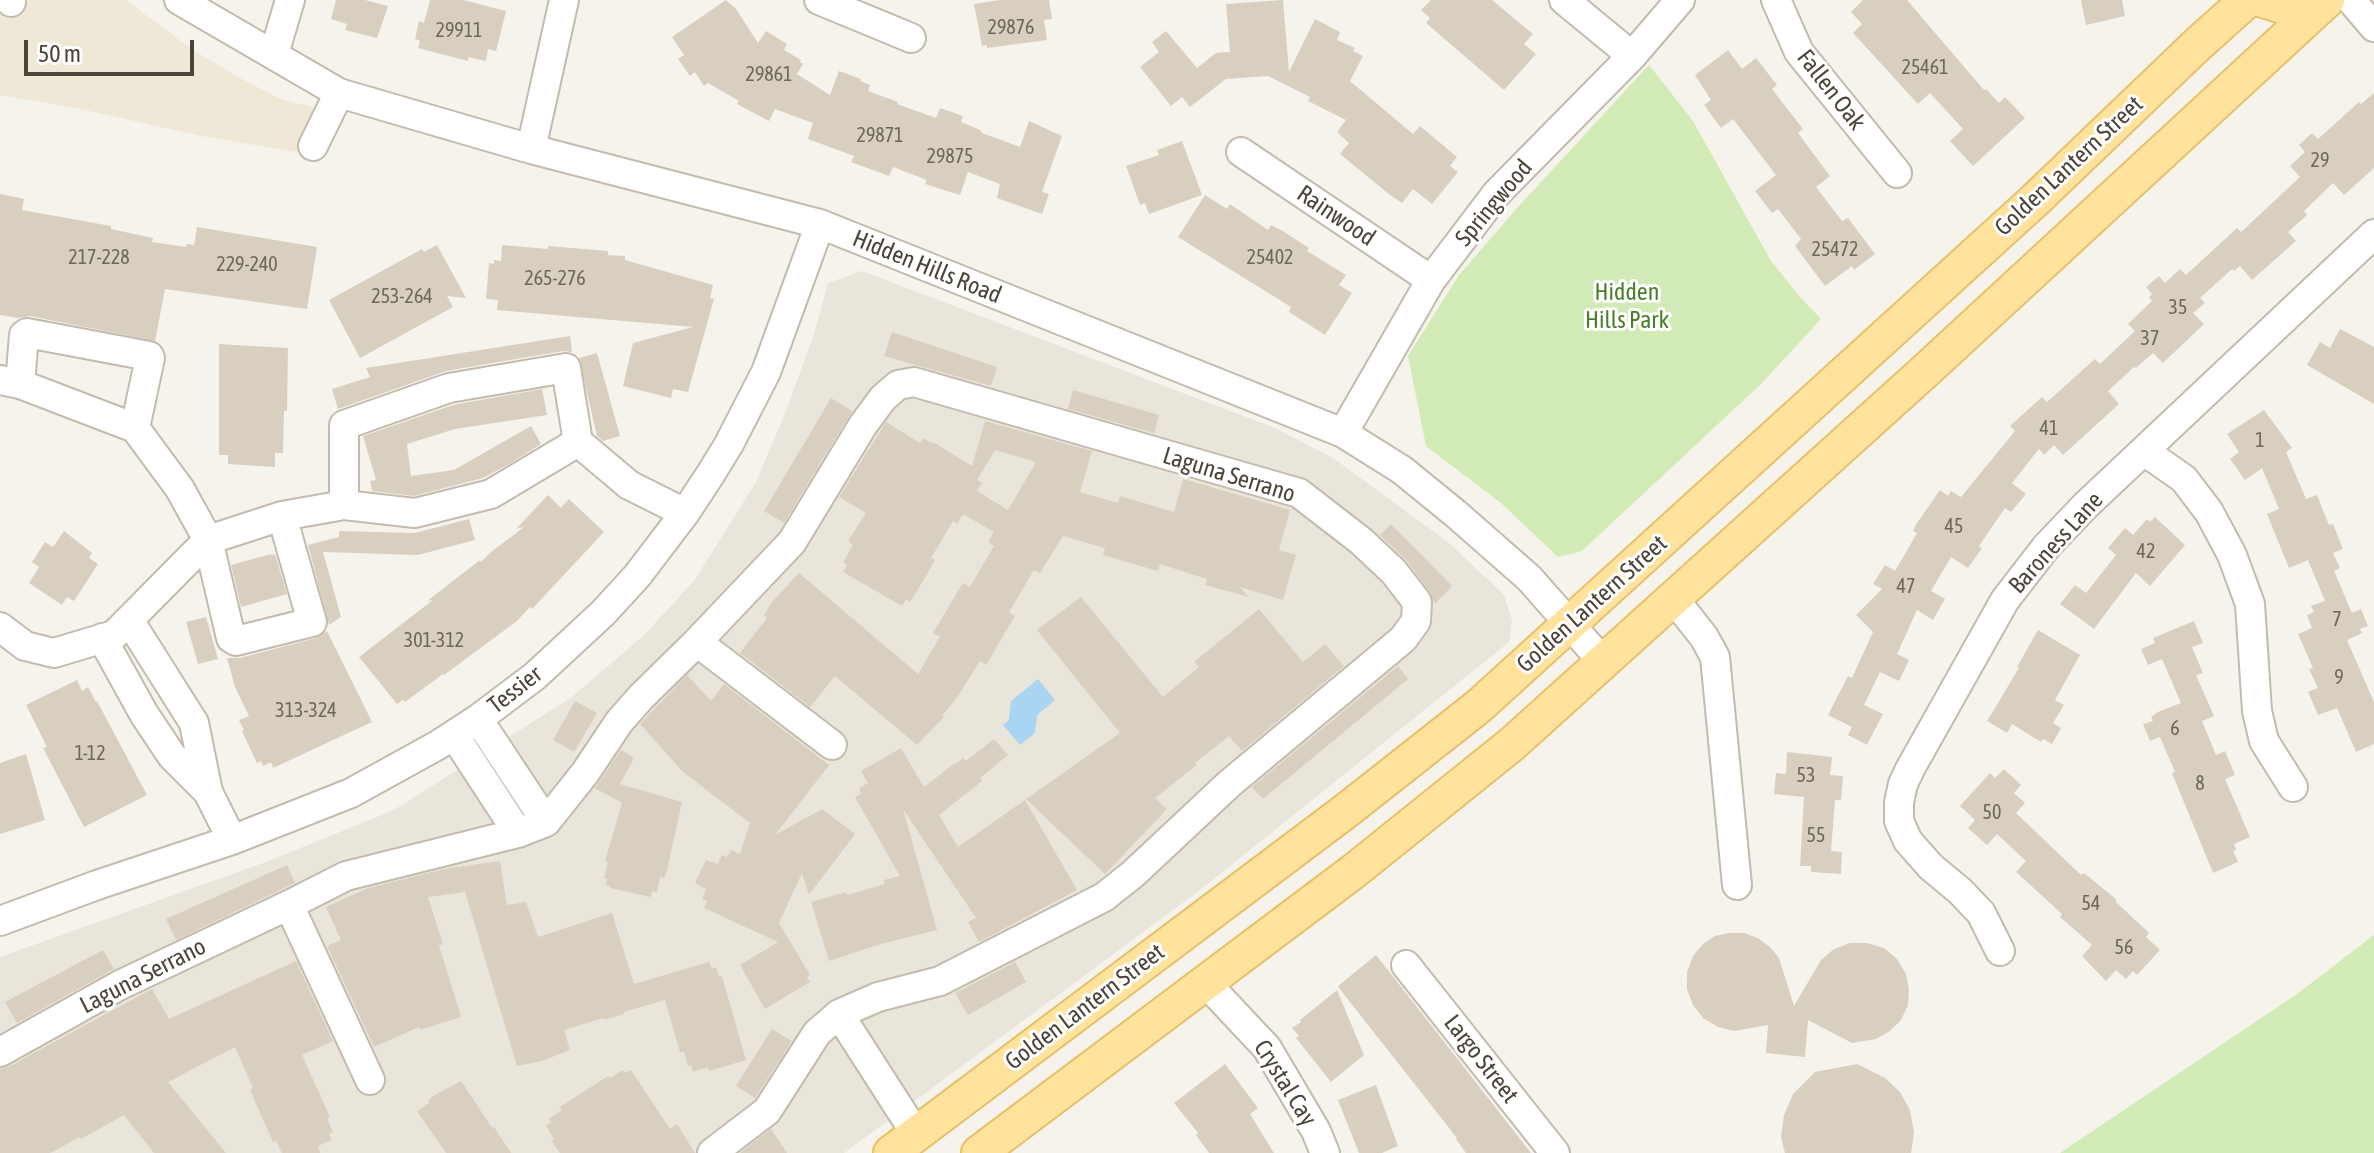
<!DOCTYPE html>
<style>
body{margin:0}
#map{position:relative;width:2374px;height:1153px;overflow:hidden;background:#f6f3ec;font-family:"Asap Condensed",sans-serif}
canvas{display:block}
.scale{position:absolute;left:24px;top:40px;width:170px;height:36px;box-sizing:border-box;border:4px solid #4b4439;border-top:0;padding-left:10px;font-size:24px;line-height:28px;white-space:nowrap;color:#4b4439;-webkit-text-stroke:6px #fff;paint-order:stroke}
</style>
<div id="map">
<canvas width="2374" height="1153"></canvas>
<div class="scale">50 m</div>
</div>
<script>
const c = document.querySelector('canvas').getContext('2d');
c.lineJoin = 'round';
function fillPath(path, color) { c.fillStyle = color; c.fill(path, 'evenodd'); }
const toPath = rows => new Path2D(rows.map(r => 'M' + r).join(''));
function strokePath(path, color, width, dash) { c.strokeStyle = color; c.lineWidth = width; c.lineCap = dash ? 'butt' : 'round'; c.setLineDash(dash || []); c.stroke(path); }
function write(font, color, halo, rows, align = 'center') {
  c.font = font + ' "Asap Condensed",sans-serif'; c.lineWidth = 6; c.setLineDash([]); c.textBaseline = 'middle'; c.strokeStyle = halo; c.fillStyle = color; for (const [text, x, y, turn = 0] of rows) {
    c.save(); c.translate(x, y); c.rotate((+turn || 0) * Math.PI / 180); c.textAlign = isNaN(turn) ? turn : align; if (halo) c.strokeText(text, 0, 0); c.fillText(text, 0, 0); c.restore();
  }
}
fillPath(toPath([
 [862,271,1275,428,1333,458,1448,542,1504,595,1512,621,1509,642,1199,891,844,1153,0,1153,0,957,266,862,394,810,572,697,642,637,694,581,756,482,786,411,814,334,828,283]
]), '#eae5da');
fillPath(toPath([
 [0,0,126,0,193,50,240,78,281,99,313,107,340,117,314,155,201,136,85,110,0,95]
]), '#efe8d6');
fillPath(toPath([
 [1649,65,1693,121,1771,261,1802,299,1821,319,1761,384,1582,551,1558,557,1501,503,1426,446,1408,356,1459,275,1519,206],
 [2374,935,2374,1153,2060,1153,2297,994]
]), '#d2eab5');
fillPath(toPath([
 [1038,679,1055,700,1037,715,1035,733,1020,745,1003,725,1009,720,1011,701]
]), '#a9d4f2');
fillPath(toPath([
 [336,0,365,0,388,6,377,38,345,30,347,24,331,19],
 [430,0,463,0,506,11,496,51,488,49,486,61,468,57,468,61,418,48,420,41,415,39,419,21,424,23],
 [726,0,736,9,758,43,766,31,787,44,784,50,801,60,800,62,803,64,797,74,830,95,839,71,861,79,860,81,870,85,868,91,898,102,897,104,936,118,940,108,963,116,961,122,980,130,982,133,1020,147,1029,121,1062,136,1042,192,1049,194,1042,214,997,198,1000,184,968,172,960,195,925,184,927,180,893,167,889,176,851,162,854,156,808,139,813,123,775,109,769,121,737,104,739,101,708,83,704,86,695,72,690,76,678,59,684,55,672,37],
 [1000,0,1049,0,1052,19,1044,20,1047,40,987,48,987,45,982,46,974,4],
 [1283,0,1289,72,1315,19,1340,32,1337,40,1355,48,1353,51,1363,56,1350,81,1413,134,1420,126,1457,157,1450,166,1458,172,1432,204,1413,189,1402,203,1390,195,1340,154,1349,143,1337,132,1346,120,1308,101,1310,97,1268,76,1226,79,1190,107,1182,97,1171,106,1140,67,1159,52,1152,42,1166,31,1197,68,1216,53,1230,52,1226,4],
 [1431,0,1492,0,1533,34,1524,44,1536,54,1504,90,1426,23,1430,18,1421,10],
 [1863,0,1907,0,1984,90,1986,89,1999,103,2005,97,2025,118,1973,166,1950,141,1963,129,1930,93,1918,104,1853,33,1862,24,1851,12],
 [2081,0,2122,0,2125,16,2086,25],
 [1728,50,1742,69,1756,58,1777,85,1772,89,1803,129,1798,133,1830,176,1816,187,1842,221,1848,218,1875,254,1854,270,1852,266,1825,286,1795,246,1801,239,1778,209,1772,213,1755,191,1776,175,1733,119,1721,128,1704,105,1711,100,1695,75],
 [2374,93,2374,168,2344,195,2333,183,2304,211,2307,215,2288,232,2296,241,2252,280,2240,266,2234,271,2232,269,2200,298,2205,303,2193,313,2204,324,2163,363,2153,353,2136,368,2134,367,2108,391,2119,404,2063,455,2054,445,2044,455,2039,449,2012,483,2026,494,2011,512,2005,508,1979,546,1982,548,1968,568,1951,557,1931,591,1945,599,1933,620,1917,610,1897,654,1909,660,1899,681,1880,672,1864,705,1883,714,1867,745,1848,735,1852,727,1828,715,1848,676,1852,678,1873,632,1856,615,1882,589,1873,584,1885,565,1895,571,1917,533,1913,531,1917,523,1940,490,1948,496,1951,491,1961,497,2015,431,2010,426,2042,397,2047,402,2095,359,2100,364,2135,331,2128,324,2152,301,2149,297,2152,294,2146,287,2159,276,2165,283,2180,269,2186,275,2237,228,2241,232,2300,177,2290,166,2305,152,2299,145,2312,133,2318,139,2359,102,2361,104],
 [1182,141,1202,195,1149,214,1145,203,1140,205,1126,166,1159,155,1157,150],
 [0,194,24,199,22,210,111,226,111,229,153,238,152,242,186,247,187,244,194,245,197,227,317,247,307,309,165,289,155,341,30,316,19,318,0,315],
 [1205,195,1227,209,1230,204,1268,230,1271,225,1281,230,1309,248,1307,251,1346,275,1339,285,1352,293,1325,335,1289,312,1291,307,1178,237],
 [437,245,466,298,447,296,453,307,360,358,329,300,422,249,424,252],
 [502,245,548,249,548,246,608,251,608,255,625,256,625,260,713,285,710,298,714,299,688,392,673,389,671,398,623,386,633,343,693,327,497,310,498,300,486,299,489,263,494,264,494,260,501,261],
 [2340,329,2374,347,2374,404,2307,365,2320,342,2330,348],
 [892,332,997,367,991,386,884,356],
 [570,336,572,352,563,351,446,371,338,409,332,389,370,377,366,368],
 [219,344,288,348,287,411,284,411,283,453,275,453,275,467,228,464,228,455,219,455],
 [597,353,620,436,603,441,597,436,579,358],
 [542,389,547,415,455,429,407,444,411,476,454,470,531,426,541,444,509,464,483,478,414,496,372,491,370,481,376,480,363,436,453,405],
 [1073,390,1159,415,1154,433,1068,409],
 [831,398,852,411,784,523,764,511],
 [2264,410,2292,448,2286,452,2306,499,2317,495,2329,525,2333,524,2343,549,2333,553,2340,568,2334,571,2352,613,2361,609,2368,626,2360,629,2362,633,2347,640,2374,702,2374,744,2356,752,2337,708,2318,715,2308,692,2318,688,2309,669,2313,668,2298,634,2312,628,2307,615,2314,612,2311,606,2325,601,2308,560,2289,568,2267,514,2279,509,2262,468,2245,480,2230,459,2239,452,2227,434],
 [985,421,1092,451,1080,492,1118,503,1120,496,1174,512,1183,479,1290,510,1279,550,1296,555,1283,600,1240,587,1249,597,1205,585,1207,579,1160,564,1158,571,1103,555,1105,548,1063,536,1040,573,1034,570,1009,612,1015,616,986,665,980,661,956,699,942,716,944,717,917,745,835,676,810,707,740,653,767,618,764,615,773,601,799,573,918,674,940,637,933,633,963,583,970,587,994,546,988,542,994,532,963,514,957,524,953,521,931,558,935,560,926,576,910,602,906,599,902,606,843,572,847,565,843,562,853,545,848,541,866,513,839,497,886,422,920,443,923,438,932,443,933,442,972,466],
 [995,450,1036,462,1008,510,977,491,982,483,977,480],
 [548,495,561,508,569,499,604,532,532,609,530,607,517,621,444,675,443,674,405,702,403,700,397,704,359,657,433,600,427,601,480,560,481,562,491,552,524,527,516,529],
 [2155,517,2185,545,2150,586,2136,573,2094,629,2060,604,2075,585,2086,593,2116,555,2108,548,2125,528,2133,535,2147,519,2150,522],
 [469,519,475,540,418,555,323,552,341,617,329,625,308,545,339,537,339,531,415,533],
 [1391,524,1452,586,1435,604,1430,592,1407,561,1380,535],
 [64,531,92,553,89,558,98,564,74,601,67,597,62,605,29,583,39,567,32,562,45,542,53,547],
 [271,554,271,555,275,554,287,594,241,607,231,565],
 [1081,597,1163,697,1199,667,1194,662,1259,609,1303,662,1325,644,1344,666,1242,751,1229,736,1195,763,1197,765,1155,798,1167,809,1105,874,1026,799,1120,733,1037,630],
 [206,617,218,659,198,664,186,622],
 [2194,621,2203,643,2192,647,2203,673,2196,675,2214,716,2202,721,2216,755,2225,751,2235,775,2225,779,2250,837,2234,844,2236,850,2233,851,2238,862,2213,873,2172,773,2175,772,2160,737,2150,741,2143,724,2153,721,2151,717,2158,712,2181,703,2162,659,2148,665,2141,649,2155,643,2153,638],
 [2038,630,2080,655,2055,700,2064,705,2053,723,2061,728,2052,744,2043,739,2041,742,2012,724,2007,733,1987,721,2019,668,2017,667],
 [327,631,372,722,273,768,271,762,263,766,261,761,257,763,242,731,244,730,239,720,249,716,235,687,227,658,240,658,316,638],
 [1398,666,1408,679,1263,799,1252,787],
 [687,675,711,701,724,684,829,765,775,835,822,809,855,834,809,895,802,873,779,923,810,975,807,977,810,982,765,1009,740,965,778,942,704,908,707,901,702,899,706,889,695,883,706,860,718,864,722,855,727,857,731,850,740,854,750,823,683,772,640,724],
 [77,680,82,691,88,687,96,702,97,701,147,795,84,827,43,748,47,747,26,705],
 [575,701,597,713,574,752,553,740],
 [994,739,1008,755,980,778,982,781,939,815,958,847,1025,800,1077,890,979,942,968,922,976,918,903,809,937,930,881,944,829,961,811,902,846,892,847,895,885,884,884,880,900,876,855,797,861,794,859,788,868,783,861,771,901,748,924,787,955,763,956,764,963,758,966,761],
 [621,750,634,758,620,784,682,802,667,870,664,878,660,877,657,892,652,891,651,897,610,888,610,886,606,885,607,879,604,878,608,862,605,861,622,803,595,788],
 [1787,752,1832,757,1830,775,1843,776,1841,800,1835,800,1831,851,1842,852,1841,874,1811,872,1811,866,1800,866,1804,797,1774,794,1776,773,1786,774],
 [26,754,45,820,0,834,0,763],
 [2004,769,2021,785,2014,793,2025,803,2016,813,2081,875,2084,873,2117,900,2115,901,2149,933,2146,937,2160,950,2137,975,2133,971,2126,979,2116,970,2106,981,2082,956,2092,945,2060,917,2062,914,2016,872,2026,861,1997,834,1987,845,1968,828,1975,820,1960,806,1990,773,1995,778],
 [500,861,507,905,526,902,538,937,612,913,634,984,709,962,712,969,716,967,719,977,722,976,746,1060,709,1071,708,1067,693,1072,691,1066,688,1066,684,1052,680,1052,665,1000,624,1012,624,1014,604,1020,603,1018,564,1030,570,1050,542,1061,517,1066,465,892,428,897,443,944,439,945,461,1017,420,1030,419,1027,374,1047,327,946,341,940,326,907,368,888,444,869],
 [287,865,295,883,176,940,166,919],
 [1729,933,1744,933,1758,938,1770,947,1779,958,1794,1006,1821,960,1834,949,1850,943,1867,943,1884,948,1897,959,1906,974,1909,989,1908,1005,1901,1020,1890,1031,1876,1039,1852,1043,1808,1020,1805,1057,1766,1053,1768,1025,1734,1031,1718,1027,1703,1018,1693,1005,1687,989,1687,972,1693,956,1703,944,1715,936],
 [103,950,114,969,17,1023,5,1002],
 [1376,955,1424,1016,1531,1153,1466,1153,1456,1139,1457,1138,1339,988,1338,986],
 [296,961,333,1041,302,1055,330,1117,327,1118,333,1132,329,1134,332,1140,318,1146,320,1153,282,1153,276,1141,273,1142,250,1090,253,1088,235,1047,168,1082,226,1153,154,1153,124,1115,81,1139,80,1137,50,1153,0,1153,0,1069,8,1067,152,989,169,1019],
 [1015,962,1026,982,968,1015,955,993],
 [1337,990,1364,1055,1331,1082,1296,1038,1299,1036,1292,1028,1301,1022,1300,1020],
 [772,1029,792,1041,755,1098,736,1086],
 [1225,1064,1258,1108,1250,1114,1274,1153,1209,1153,1196,1135,1198,1133,1174,1103],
 [1857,1064,1885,1078,1900,1092,1910,1110,1914,1132,1911,1153,1785,1153,1781,1137,1784,1115,1793,1094,1815,1072],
 [623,1070,625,1073,631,1070,670,1129,677,1124,695,1153,560,1153,551,1140,554,1139,546,1126,551,1122,549,1119,562,1110,560,1107,608,1076,610,1078],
 [461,1081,492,1128,494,1127,511,1153,446,1153,417,1111,429,1103,428,1101,433,1096],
 [1376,1085,1398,1146,1382,1153,1359,1153,1338,1100],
 [771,1129,787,1153,740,1153]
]), '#d8cfc1');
const minor = toPath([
 [179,0,339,93,531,149,820,224,1343,433,1402,470,1456,514,1529,578,1604,663],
 [819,0,911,38],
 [1564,0,1632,56],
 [1776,0,1799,52,1897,173],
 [2351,0,2374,27],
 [11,2,11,0],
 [274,54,290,0],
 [313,146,339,93],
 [531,149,564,0],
 [1241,152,1431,280],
 [0,380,20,384,135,428,180,489,208,540,231,638,236,641,312,622,282,516],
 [20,384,24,335,27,333,149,356,150,358,135,428],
 [1343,433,1431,280,1497,193,1632,56,1680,0],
 [2144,451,2184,479,2209,512,2232,555,2250,604,2257,711,2264,741,2293,787],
 [344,505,344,425,449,388,566,368,578,442,629,485,685,513],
 [1674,599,1704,637,1715,657,1737,885],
 [129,620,194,723,208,792,232,840],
 [0,627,25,646,54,653,114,635,208,540,282,516,344,505,415,513,491,494,578,442],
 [102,638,144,714,172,756,208,792],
 [697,642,832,745],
 [478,719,546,822],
 [454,735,518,833],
 [289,905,370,1080],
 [0,921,97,885,232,840,351,793,438,745,478,719,535,676,603,613,637,576,685,513,710,475,729,444,766,372,820,224],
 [2000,951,1981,913,1960,891,1931,867,1908,841,1899,821,1899,802,1903,784,1910,769,2005,600,2046,547,2085,506,2374,234],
 [1406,965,1555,1153],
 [1206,983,1267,1048,1316,1131,1325,1153],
 [839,1014,916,1134],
 [0,1052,120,985,289,905,346,876,518,833,546,822,585,773,619,722,641,697,697,642,792,542,863,425,883,398,898,385,914,382,1299,493,1361,541,1394,572,1417,602,1416,621,1403,639,1229,784,1133,874,1104,897,940,981,878,997,839,1014,817,1033,767,1111,712,1153]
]);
const major = toPath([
 [2263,0,2282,6,2289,0],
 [891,1153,1347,810,1479,706,2034,201,2198,44,2247,0],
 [979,1153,1354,871,1512,744,1923,373,2327,0]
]);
strokePath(minor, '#c2bbae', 32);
strokePath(major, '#e6c16a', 38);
strokePath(minor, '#fff', 28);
strokePath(major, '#ffe39c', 34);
write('20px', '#6e675b', null, [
 ["29876",1011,28],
 ["29911",459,31],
 ["25461",1925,68],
 ["29861",769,75],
 ["29871",880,136],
 ["29875",950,157],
 ["29",2320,161],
 ["25472",1835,250],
 ["217-228",99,258],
 ["25402",1270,258],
 ["229-240",247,265],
 ["265-276",555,279],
 ["253-264",402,297],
 ["35",2178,308],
 ["37",2150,339],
 ["41",2049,429],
 ["1",2260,441],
 ["45",1954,527],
 ["42",2146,552],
 ["47",1906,587],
 ["7",2337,620],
 ["301-312",434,641],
 ["9",2339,678],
 ["313-324",306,711],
 ["6",2175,729],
 ["1-12",90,754],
 ["53",1806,776],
 ["8",2200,784],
 ["50",1992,813],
 ["55",1816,836],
 ["54",2091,904],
 ["56",2124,948]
]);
write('24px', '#4b4439', '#fff', [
 ["Fallen Oak",1831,90,52],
 ["Golden Lantern Street",2069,166,-43],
 ["Springwood",1494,203,-50],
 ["Rainwood",1336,216,34],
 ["Hidden Hills Road",927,267,22],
 ["Laguna Serrano",1229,475,17],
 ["Baroness Lane",2056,543,-48],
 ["Golden Lantern Street",1592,604,-42],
 ["Tessier",515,690,-38],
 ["Laguna Serrano",143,976,-27],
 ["Golden Lantern Street",1085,1007,-37],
 ["Largo Street",1481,1059,52],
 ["Crystal Cay",1285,1083,58]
]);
write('24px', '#4a7f2a', '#fff', [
 ["Hidden",1627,292],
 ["Hills Park",1627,320]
]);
</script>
